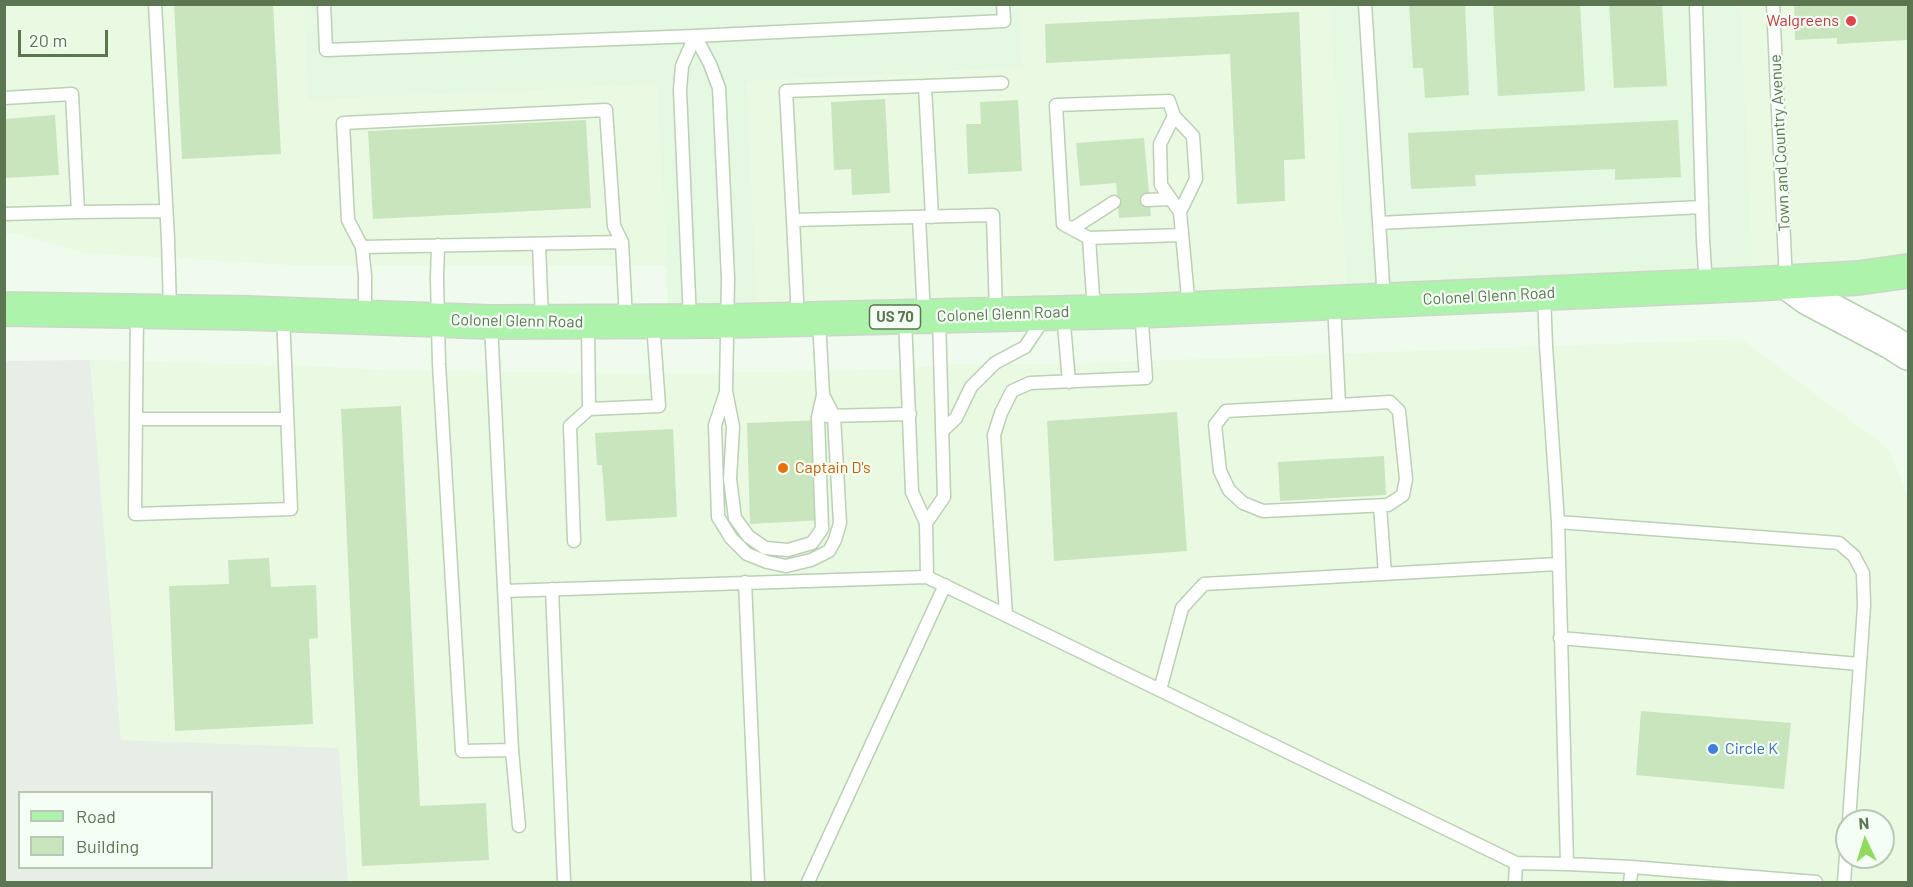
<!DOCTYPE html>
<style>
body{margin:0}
#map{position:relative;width:1913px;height:887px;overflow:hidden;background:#eefbed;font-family:Barlow,sans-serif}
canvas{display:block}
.frame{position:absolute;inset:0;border:6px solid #5b7651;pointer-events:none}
.legend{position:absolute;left:18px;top:791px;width:195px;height:78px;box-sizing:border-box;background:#f4fef4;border:2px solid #b7c8b3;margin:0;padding:8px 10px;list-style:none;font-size:18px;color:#5b7651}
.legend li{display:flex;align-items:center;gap:12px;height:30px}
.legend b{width:30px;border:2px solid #b7c8b3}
.north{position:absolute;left:1835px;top:809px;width:60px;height:60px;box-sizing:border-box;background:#f4fef4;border:2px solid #b7c8b3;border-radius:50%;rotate:356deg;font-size:16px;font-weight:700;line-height:24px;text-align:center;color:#5b7651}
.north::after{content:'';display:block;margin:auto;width:21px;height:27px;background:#92da5e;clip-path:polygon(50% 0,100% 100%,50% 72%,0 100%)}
.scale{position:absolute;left:18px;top:30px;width:90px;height:27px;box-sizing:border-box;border:3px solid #5b7651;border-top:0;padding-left:8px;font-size:18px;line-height:21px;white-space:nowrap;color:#5b7651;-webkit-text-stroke:4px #f4fef4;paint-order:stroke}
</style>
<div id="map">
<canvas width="1913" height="887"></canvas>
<div class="frame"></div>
<ul class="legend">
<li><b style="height:8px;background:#adf3ac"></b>Road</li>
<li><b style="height:16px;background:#c8e5be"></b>Building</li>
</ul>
<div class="north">N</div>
<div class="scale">20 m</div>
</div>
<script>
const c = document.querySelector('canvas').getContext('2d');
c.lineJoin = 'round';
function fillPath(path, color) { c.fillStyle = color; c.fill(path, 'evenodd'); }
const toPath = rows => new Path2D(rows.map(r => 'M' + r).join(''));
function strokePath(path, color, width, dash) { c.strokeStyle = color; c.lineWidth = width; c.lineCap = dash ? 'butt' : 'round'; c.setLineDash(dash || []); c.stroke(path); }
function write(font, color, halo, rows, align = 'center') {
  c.font = font + ' Barlow,sans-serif'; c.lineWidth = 4.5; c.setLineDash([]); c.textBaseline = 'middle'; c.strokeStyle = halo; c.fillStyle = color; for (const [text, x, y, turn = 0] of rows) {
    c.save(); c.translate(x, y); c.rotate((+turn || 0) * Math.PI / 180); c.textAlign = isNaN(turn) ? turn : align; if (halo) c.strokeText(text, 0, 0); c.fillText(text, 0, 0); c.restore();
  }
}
fillPath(toPath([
 [303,5,1020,5,1022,68,747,82,758,320,668,321,667,266,656,85,308,100],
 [1330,5,1741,5,1754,284,1347,302]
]), '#e4f8e2');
fillPath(toPath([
 [5,5,303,5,308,100,656,85,667,266,310,266,84,253,18,234,5,234],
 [1020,5,1330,5,1347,302,758,320,747,82,1022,68],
 [1741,5,1908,5,1908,271,1754,284],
 [1741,339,1888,448,1908,497,1908,882,348,882,339,748,121,740,90,360,313,366,382,370,655,374,908,369,940,364,1067,364],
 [1847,821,1883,821,1883,857,1847,857]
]), '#eafae2');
fillPath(toPath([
 [90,360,121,740,339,748,348,882,5,882,5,361],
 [20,792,212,792,212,868,20,868]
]), '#e6eee5');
fillPath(toPath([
 [174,4,273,4,281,154,182,159],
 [1409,4,1465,4,1469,95,1425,98,1423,68,1413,68],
 [1493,4,1580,4,1585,91,1498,96],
 [1609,4,1662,4,1667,86,1614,88],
 [1794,4,1908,4,1908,40,1837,44,1837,38,1795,40],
 [1299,12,1305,159,1284,160,1285,201,1237,204,1230,54,1046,63,1045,24],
 [885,99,890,193,852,195,851,169,834,170,831,102],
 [1018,100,1022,171,968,174,966,124,981,124,980,102],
 [55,115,59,175,4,178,4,119],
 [586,120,591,208,373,219,368,131],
 [1678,120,1681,177,1615,180,1615,169,1475,175,1476,186,1411,189,1408,133],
 [1144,138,1151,216,1119,218,1116,183,1080,186,1076,143],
 [401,406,420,806,486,803,489,860,362,866,341,409],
 [1177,412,1187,551,1054,561,1047,421],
 [821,420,824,520,750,524,747,423],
 [673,429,677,517,606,521,602,465,597,465,595,433],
 [1384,456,1386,495,1280,501,1278,462],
 [269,558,271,587,316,585,318,638,309,639,313,724,175,731,169,586,229,584,228,560],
 [1641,711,1791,723,1784,789,1636,775]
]), '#c8e5be');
const service = toPath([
 [155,4,168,239,170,310],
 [324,4,326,50,695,36,1004,21,1003,4],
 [1365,4,1384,300],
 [1696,4,1703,240,1706,285],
 [1773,4,1786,282],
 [925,86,1002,83],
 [4,98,72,94,78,212,166,211],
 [1174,116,1193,136,1196,179,1180,212],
 [1147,200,1170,199],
 [4,214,78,212],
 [919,217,924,315],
 [793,220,786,91,925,86,932,217],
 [1379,223,1702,207],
 [1072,229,1114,202],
 [1089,238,1182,235],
 [539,244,542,321],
 [438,245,437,278,439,364,462,751,512,750],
 [362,247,622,242],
 [1334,303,1339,405,1226,411,1215,425,1220,471,1229,490,1243,503,1263,511,1388,505,1403,495,1406,479,1399,411,1390,402,1339,405],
 [137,311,135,514,291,509,283,315],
 [1094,311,1089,238,1063,224,1056,105,1169,101,1174,116,1160,144,1161,185,1180,212,1189,308],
 [1063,313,1069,382],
 [365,315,365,276,362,247,348,220,343,123,606,110,614,226,622,242,626,319],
 [905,318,912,492,926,523,927,577],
 [798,319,793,220,993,215,996,314],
 [690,320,680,90,682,66,695,36,710,64,719,88,728,278,726,391,733,427,730,479,735,518,748,536,765,548,788,550,812,543,822,529,818,417,823,395,819,320],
 [491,324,512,750,519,826],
 [588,324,589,409,659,406,653,323],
 [726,392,715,425,718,517,731,538,747,554,767,562,786,566,811,560,829,551,835,540,840,523,834,416,823,395],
 [826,416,910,414],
 [136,419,286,419],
 [942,431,956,418,971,387,995,363,1025,347,1045,317],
 [1380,506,1385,574],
 [1558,522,1839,543,1854,556,1863,573,1864,606,1849,821],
 [926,523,944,497,939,317],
 [574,541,570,426,589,409],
 [745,582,758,882],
 [552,589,564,882],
 [504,591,927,577,1516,863,1515,882],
 [1006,615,994,435,1001,413,1012,391,1030,383,1146,378,1141,311],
 [1560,638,1859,664],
 [1160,690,1182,608,1204,584,1558,564],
 [1516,863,1567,864,1558,522,1546,346,1544,294],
 [1567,864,1632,867,1816,882],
 [808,882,945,585],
 [1630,882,1632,867],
 [1844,882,1847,843]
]);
const secondary = toPath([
 [1786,282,1808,298,1891,342,1908,353]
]);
const primary = toPath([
 [4,309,247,313,491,322,727,321,1141,311,1754,284,1858,278,1908,271]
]);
strokePath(service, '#bbd0b5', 15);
strokePath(secondary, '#b7d0b1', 36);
strokePath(primary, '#ced6cb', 36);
strokePath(service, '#fff', 12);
strokePath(secondary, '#fff', 33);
strokePath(primary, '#adf3ac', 33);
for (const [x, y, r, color] of [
 [1851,21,6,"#e0444e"],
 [783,468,6,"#e8710a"],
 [1713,749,6,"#3f7fe0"]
]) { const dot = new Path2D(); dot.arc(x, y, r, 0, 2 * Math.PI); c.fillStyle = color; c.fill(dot); strokePath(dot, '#f4fef4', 2); }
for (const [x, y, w] of [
 [895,317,51]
]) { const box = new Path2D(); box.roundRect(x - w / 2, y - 12, w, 24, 4.5); c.fillStyle = '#f4fef4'; c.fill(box); strokePath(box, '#5b7651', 1.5); }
write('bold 15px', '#5b7651', null, [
 ["US 70",895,317]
]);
write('16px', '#be3a42', '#f4fef4', [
 ["Walgreens",1839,21]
], 'right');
write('16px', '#5b7651', '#f4fef4', [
 ["Town and Country Avenue",1780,143,-93],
 ["Colonel Glenn Road",1489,296,-3],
 ["Colonel Glenn Road",1003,314,-2],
 ["Colonel Glenn Road",517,321,1]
]);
write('16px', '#c56008', '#f4fef4', [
 ["Captain D's",795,468]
], 'left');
write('16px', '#366cbe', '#f4fef4', [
 ["Circle K",1725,749]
], 'left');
</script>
